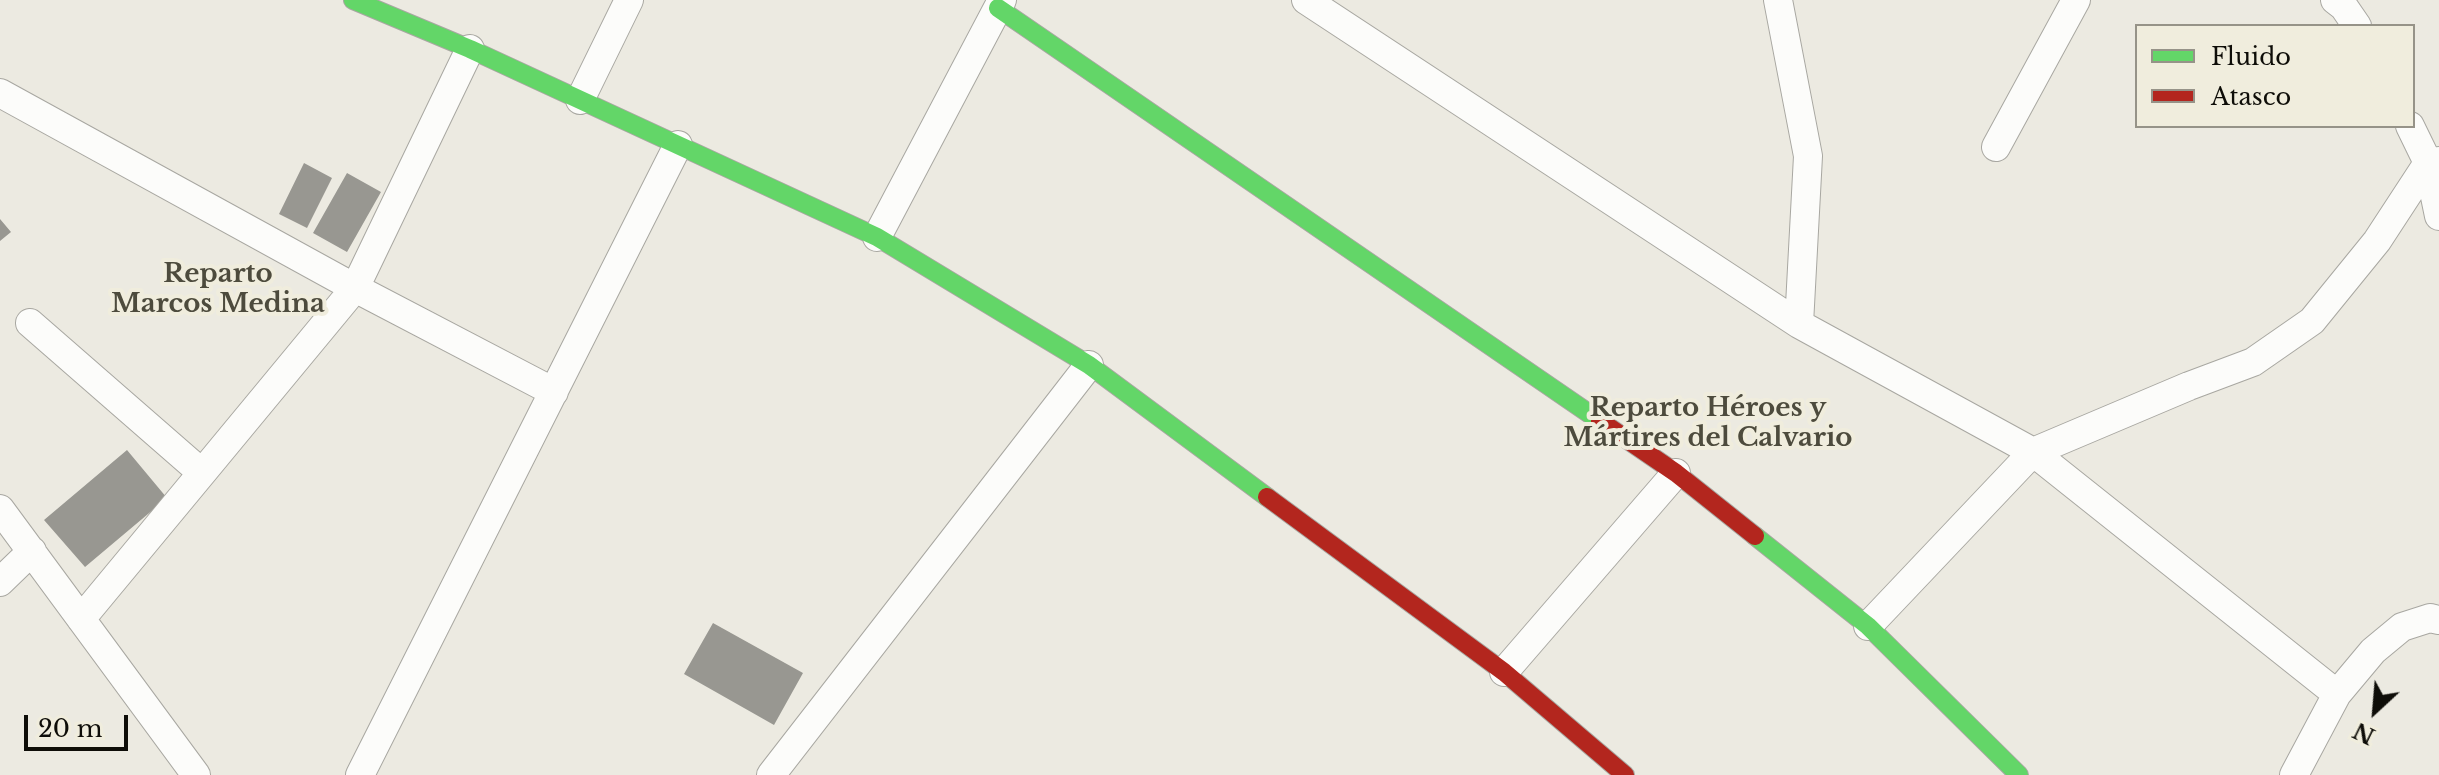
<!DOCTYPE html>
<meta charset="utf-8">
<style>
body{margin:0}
#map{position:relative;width:2439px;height:775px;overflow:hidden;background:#eceae1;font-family:"Libre Baskerville",serif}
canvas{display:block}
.legend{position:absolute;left:2135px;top:24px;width:280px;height:104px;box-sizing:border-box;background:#f0eddd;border:2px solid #969388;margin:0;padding:10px 14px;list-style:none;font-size:24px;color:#0e0d08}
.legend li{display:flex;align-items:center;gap:16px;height:40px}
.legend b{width:40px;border:2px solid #969388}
.north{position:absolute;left:2335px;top:671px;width:80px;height:80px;-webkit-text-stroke:6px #f0eddd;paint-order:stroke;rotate:206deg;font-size:22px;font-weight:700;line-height:32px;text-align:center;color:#0e0d08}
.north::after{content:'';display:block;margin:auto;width:28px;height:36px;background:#0e0d08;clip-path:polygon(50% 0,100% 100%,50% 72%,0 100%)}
.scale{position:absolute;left:24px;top:715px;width:104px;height:36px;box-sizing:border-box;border:4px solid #0e0d08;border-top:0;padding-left:10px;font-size:24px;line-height:28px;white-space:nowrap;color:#0e0d08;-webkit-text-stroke:6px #f0eddd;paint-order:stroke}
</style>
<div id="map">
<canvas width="2439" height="775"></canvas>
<ul class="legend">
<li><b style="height:10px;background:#63d668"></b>Fluido</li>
<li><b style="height:10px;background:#b3261e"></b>Atasco</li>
</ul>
<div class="north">N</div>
<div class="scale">20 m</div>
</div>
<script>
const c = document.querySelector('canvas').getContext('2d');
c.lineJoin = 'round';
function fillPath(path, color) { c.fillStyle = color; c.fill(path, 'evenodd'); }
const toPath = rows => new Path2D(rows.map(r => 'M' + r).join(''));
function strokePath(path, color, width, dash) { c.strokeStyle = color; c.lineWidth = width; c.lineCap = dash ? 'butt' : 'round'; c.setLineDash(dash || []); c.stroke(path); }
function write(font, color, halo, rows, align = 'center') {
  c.font = font + ' "Libre Baskerville",serif'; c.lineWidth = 8; c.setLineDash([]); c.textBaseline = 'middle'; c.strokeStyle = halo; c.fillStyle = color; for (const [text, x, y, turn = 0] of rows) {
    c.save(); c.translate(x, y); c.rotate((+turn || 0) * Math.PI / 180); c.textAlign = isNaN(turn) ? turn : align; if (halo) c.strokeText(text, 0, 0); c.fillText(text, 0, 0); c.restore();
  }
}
fillPath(toPath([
 [304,163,332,178,307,228,279,214],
 [347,173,381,192,347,252,313,233],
 [0,219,11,232,0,241],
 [127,450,167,498,85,567,44,520],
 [713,623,803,673,774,725,684,674]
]), '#989791');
const street = toPath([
 [1306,0,1799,324,2033,452,2337,694],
 [1778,0,1808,156,1799,324],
 [2335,0,2344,7,2357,26],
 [0,93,355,288,554,392],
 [580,100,629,0],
 [2410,126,2428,163,2439,216],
 [1996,147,2076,0],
 [877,237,1002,0],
 [30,323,202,473,355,288,470,49],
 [0,509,196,775],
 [0,582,32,551],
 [81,619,202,473],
 [1868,626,2033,452,2189,386,2253,362,2312,321,2377,241,2428,163,2439,161],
 [1504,672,1676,473],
 [360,775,678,145],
 [771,775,1089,365],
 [2294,775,2337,694,2373,651,2402,627,2430,618,2439,620]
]);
const fast = toPath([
 [353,0,470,49,877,237,1089,365,1267,497],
 [998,8,1600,421],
 [1755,536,1868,626,2019,775]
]);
const jam = toPath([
 [1600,421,1676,473,1755,536],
 [1267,497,1504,672,1625,775]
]);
strokePath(street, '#a8a7a1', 30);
strokePath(fast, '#a8a7a1', 20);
strokePath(jam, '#a8a7a1', 20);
strokePath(street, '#fcfcfa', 28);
strokePath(fast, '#63d668', 18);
strokePath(jam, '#b3261e', 18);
write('bold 26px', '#4d4b3d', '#f0eddd', [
 ["Reparto",218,275],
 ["Marcos Medina",218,305],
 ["Reparto Héroes y",1708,409],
 ["Mártires del Calvario",1708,439]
]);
</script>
